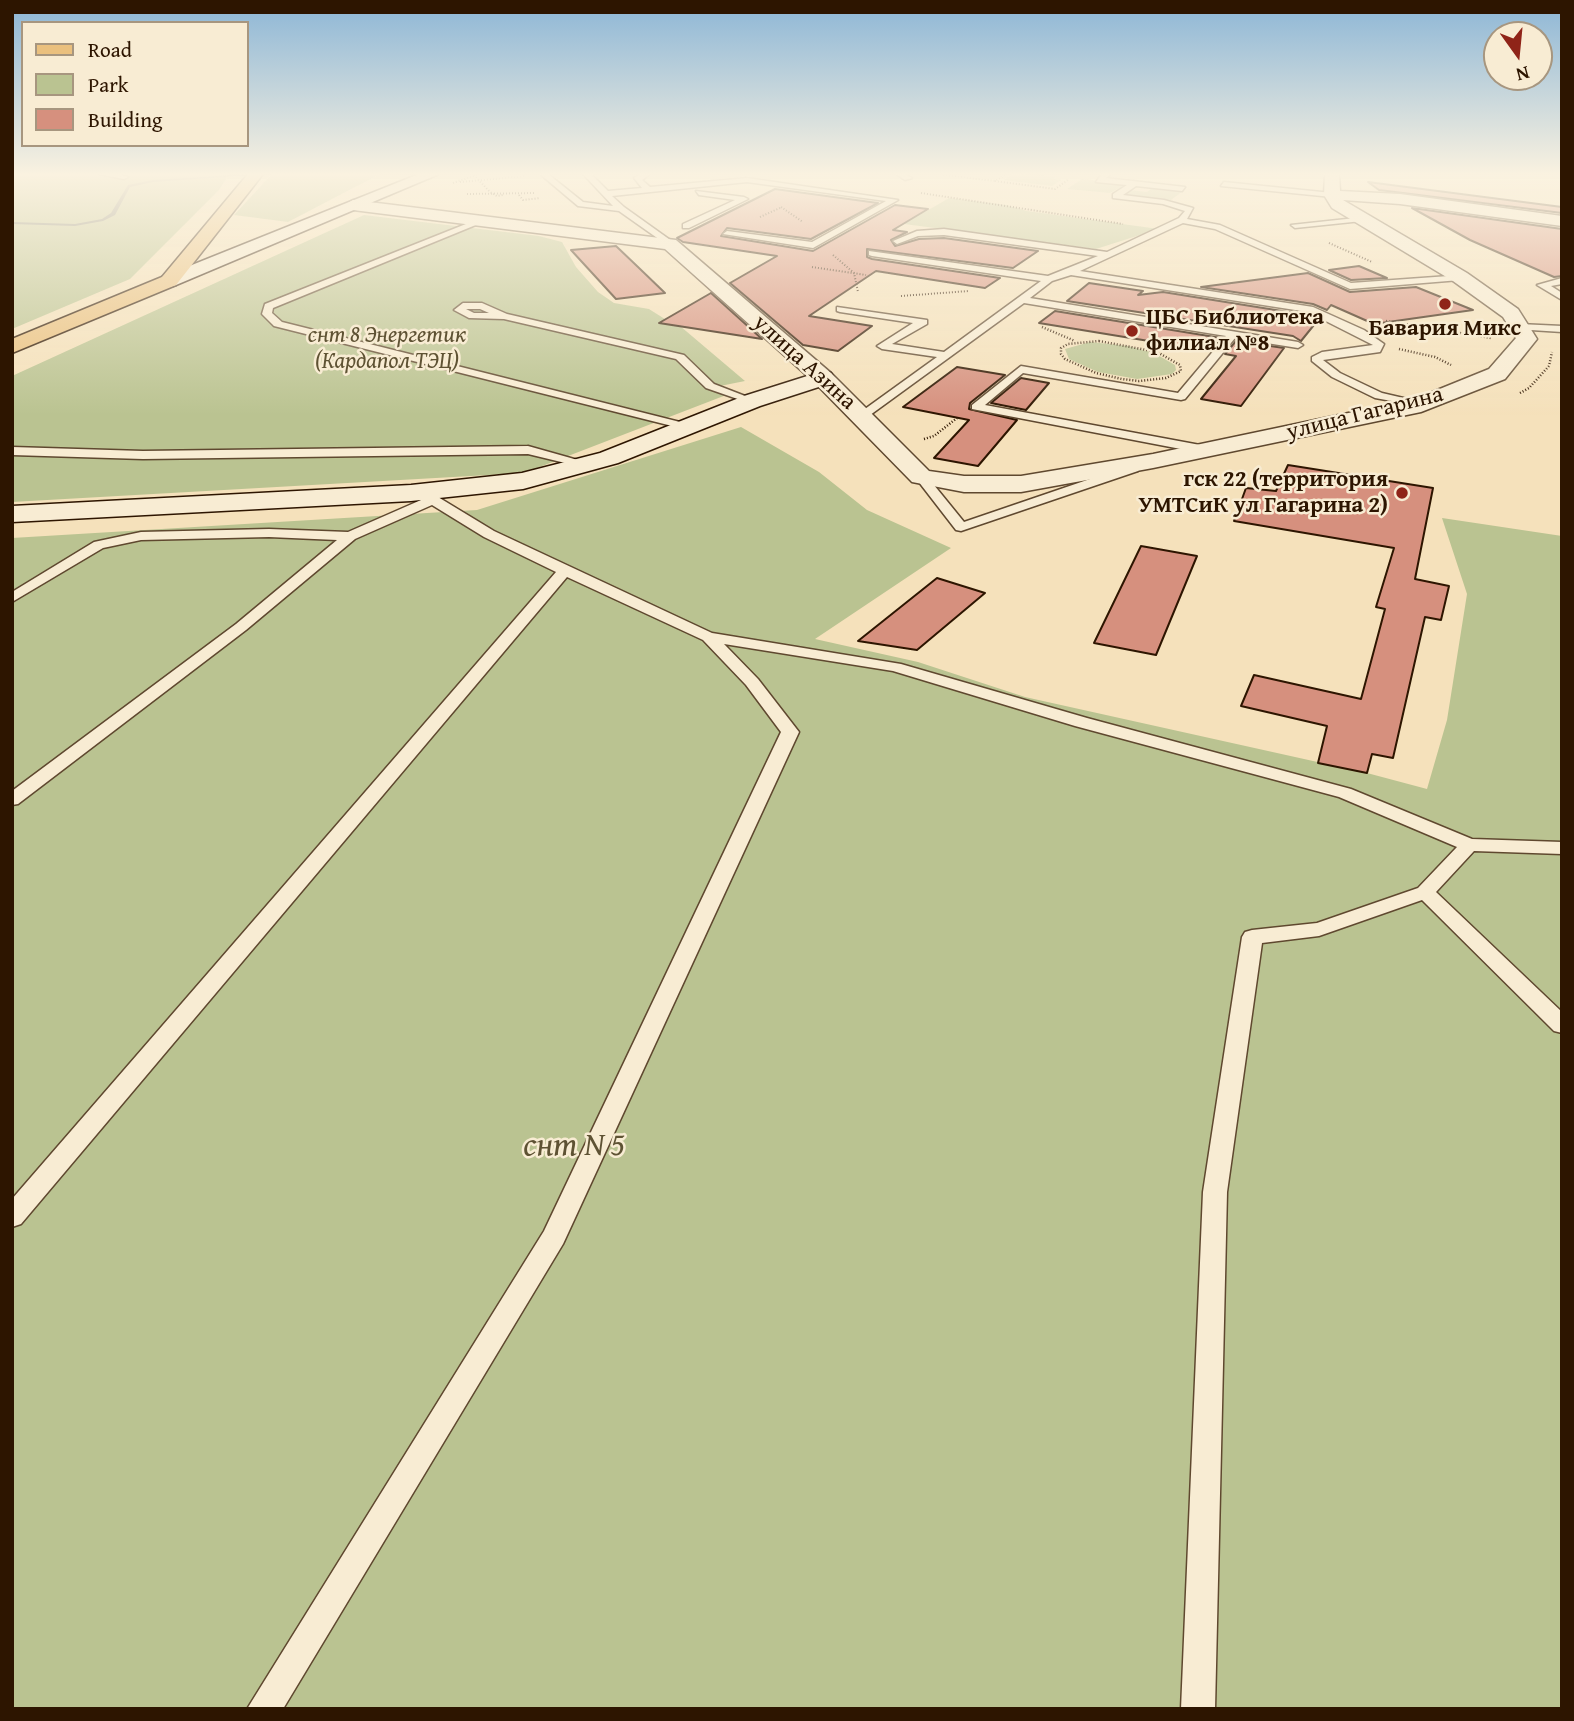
<!DOCTYPE html>
<meta charset="utf-8">
<style>
body{margin:0}
#map{position:relative;width:1574px;height:1721px;overflow:hidden;background:#f5e1bb;font-family:"Gentium Book Plus",serif}
canvas{display:block}
.frame{position:absolute;inset:0;border:14px solid #2d1500;pointer-events:none}
.legend{position:absolute;left:21px;top:21px;width:228px;height:126px;box-sizing:border-box;background:#f8ecd3;border:2px solid #a7967f;margin:0;padding:9px 12px;list-style:none;font-size:21px;color:#2d1500}
.legend li{display:flex;align-items:center;gap:14px;height:35px}
.legend b{width:35px;border:2px solid #a7967f}
.north{position:absolute;left:1483px;top:21px;width:70px;height:70px;box-sizing:border-box;background:#f8ecd3;border:2px solid #a7967f;border-radius:50%;rotate:165deg;font-size:19px;font-weight:700;line-height:28px;text-align:center;color:#2d1500}
.north::after{content:'';display:block;margin:auto;width:24px;height:32px;background:#8f2418;clip-path:polygon(50% 0,100% 100%,50% 72%,0 100%)}
</style>
<div id="map">
<canvas width="1574" height="1721"></canvas>
<div class="frame"></div>
<ul class="legend">
<li><b style="height:9px;background:#eac07e"></b>Road</li>
<li><b style="height:19px;background:#bac391"></b>Park</li>
<li><b style="height:19px;background:#d6907e"></b>Building</li>
</ul>
<div class="north">N</div>
</div>
<script>
const c = document.querySelector('canvas').getContext('2d');
c.lineJoin = 'round';
function fillPath(path, color) { c.fillStyle = color; c.fill(path, 'evenodd'); }
const toPath = rows => new Path2D(rows.map(r => 'M' + r).join(''));
function strokePath(path, color, width, dash) { c.strokeStyle = color; c.lineWidth = width; c.lineCap = dash ? 'butt' : 'round'; c.setLineDash(dash || []); c.stroke(path); }
function write(font, color, halo, rows, align = 'center') {
  c.font = font + ' "Gentium Book Plus",serif'; c.lineWidth = 5; c.setLineDash([]); c.textBaseline = 'middle'; c.strokeStyle = halo; c.fillStyle = color; for (const [text, x, y, turn = 0] of rows) {
    c.save(); c.translate(x, y); c.rotate((+turn || 0) * Math.PI / 180); c.textAlign = isNaN(turn) ? turn : align; if (halo) c.strokeText(text, 0, 0); c.fillText(text, 0, 0); c.restore();
  }
}
fillPath(toPath([
 [12,174,229,174,219,190,130,279,12,329],
 [272,174,380,174,288,222,234,215],
 [1012,174,1058,176,1054,179,1061,180,1052,186,1004,180],
 [1082,179,1127,184,1110,193,1067,189],
 [1153,187,1183,191,1171,200,1122,195,1129,190,1147,192],
 [949,198,1006,205,1027,211,1159,229,1096,249,904,224],
 [364,215,539,236,562,242,576,267,598,292,614,303,649,309,668,321,673,320,745,381,720,386,734,392,524,473,12,502,12,376],
 [1090,342,1128,346,1154,353,1175,365,1176,370,1172,374,1137,379,1098,372,1069,359,1065,349],
 [741,427,819,472,867,510,951,548,815,639,918,662,1025,697,1367,773,1427,789,1447,720,1467,594,1442,518,1562,536,1562,1709,12,1709,12,538,477,510]
]), '#bac391');
fillPath(toPath([
 [248,174,267,174,153,182,130,187,115,215,103,221,75,226,12,224,12,222,75,224,102,219,111,213,128,185,153,180,248,174]
]), '#747871');
const building = toPath([
 [1368,182,1562,207,1562,213,1379,190,1368,182],
 [775,189,878,203,811,239,727,228,721,236,813,251,895,205,928,209,893,230,907,232,891,240,895,246,919,239,944,238,1038,251,1013,268,867,249,867,257,872,259,1000,278,985,288,876,271,809,316,872,326,838,351,803,345,730,283,777,256,683,242,677,238,775,189],
 [1412,208,1562,229,1562,276,1554,277,1470,240,1412,208],
 [616,246,638,267,665,293,616,299,571,250,616,246],
 [1359,266,1387,278,1351,280,1329,270,1359,266],
 [1308,273,1350,292,1416,287,1473,310,1374,324,1331,305,1327,310,1313,304,1201,287,1308,273],
 [1089,283,1143,291,1138,295,1163,292,1307,315,1318,320,1301,341,1293,336,1067,301,1089,283],
 [711,293,762,339,659,323,711,293],
 [1055,311,1221,338,1210,351,1039,323,1055,311],
 [1236,341,1284,348,1241,406,1201,399,1236,356,1225,354,1236,341],
 [957,367,1005,375,970,403,969,409,1017,420,978,466,934,458,969,420,903,407,957,367],
 [1021,378,1049,383,1026,410,991,403,1021,378],
 [1288,465,1433,488,1415,579,1449,586,1441,620,1425,617,1393,758,1372,754,1367,773,1318,763,1327,726,1241,706,1254,675,1361,699,1385,609,1376,607,1394,548,1234,521,1246,488,1276,491,1288,465],
 [1141,546,1197,556,1156,655,1094,643,1141,546],
 [937,578,985,593,917,650,858,641,937,578]
]);
fillPath(building, '#d6907e');
strokePath(building, '#2d1500', 2);
const lane = toPath([
 [99,174,118,174,128,177,124,179,99,174],
 [540,174,548,174,583,202,613,206,583,174,591,174,608,191,642,188,634,178,641,174,650,174,642,180,650,187,747,178,898,200,813,248,723,234,727,231,812,242,886,201,747,182,612,196,624,207,673,242,670,247,619,211,578,206,540,174],
 [896,174,905,174,912,178,905,180,896,174],
 [1102,174,1111,174,1106,178,1185,187,1182,191,1136,186,1123,195,1164,200,1193,208,1187,219,1220,225,1351,283,1463,275,1465,277,1460,280,1350,289,1215,229,1183,223,1080,271,1313,307,1364,330,1384,344,1380,352,1323,360,1340,373,1382,393,1425,403,1425,407,1375,398,1332,377,1312,361,1312,357,1322,352,1373,345,1308,312,1071,275,1052,281,1030,298,1298,342,1303,345,1298,348,1235,338,1185,399,1181,400,1023,373,985,405,1211,447,1211,453,1207,454,972,409,972,405,1021,366,1178,393,1226,336,1024,303,866,418,858,418,858,414,937,357,882,349,877,346,913,323,840,312,837,311,837,307,927,320,927,324,892,344,944,352,1041,281,872,256,869,255,869,251,1048,276,1098,256,944,235,918,236,897,244,893,241,917,231,944,229,1107,252,1179,218,1185,211,1163,204,1113,198,1113,194,1127,185,1096,182,1102,174],
 [1224,182,1332,193,1336,195,1332,197,1221,186,1224,182],
 [696,191,744,197,748,199,689,228,683,228,683,224,735,200,699,195,696,191],
 [1365,217,1362,221,1295,228,1291,225,1365,217],
 [476,220,483,222,273,308,272,313,282,322,688,424,688,430,274,326,262,314,265,304,476,220],
 [1562,278,1562,284,1551,286,1562,293,1562,300,1537,285,1562,278],
 [463,303,482,303,507,314,684,355,714,384,758,401,752,404,706,388,676,359,504,319,469,318,454,310,463,303],
 [466,309,480,309,489,313,474,313,466,309],
 [1519,324,1562,326,1562,332,1515,329,1514,327,1519,324],
 [528,446,592,464,586,468,528,454,143,459,12,455,12,447,143,451,528,446],
 [1134,464,1140,468,1138,471,961,531,956,530,915,477,921,473,925,474,964,522,1134,464],
 [411,489,438,497,494,531,712,633,901,664,1087,718,1351,789,1472,839,1562,842,1562,854,1474,851,1436,892,1562,1012,1562,1033,1554,1031,1422,900,1319,936,1262,943,1227,1192,1215,1709,1181,1709,1203,1192,1242,937,1245,932,1252,930,1317,923,1418,888,1457,847,1339,797,1075,726,893,671,724,644,758,679,799,732,563,1244,283,1709,247,1709,544,1231,781,732,746,685,703,640,567,577,21,1224,12,1227,12,1199,556,572,484,537,432,505,355,539,246,630,18,804,12,805,12,791,236,624,337,540,269,537,141,540,103,548,12,602,12,592,94,542,141,532,269,529,348,532,421,500,406,496,406,490,411,489]
]);
const street = toPath([
 [1325,174,1339,174,1340,191,1400,194,1562,216,1562,226,1400,204,1343,200,1467,273,1518,309,1537,339,1505,379,1421,412,1153,468,1021,492,964,492,912,482,815,383,665,249,353,210,345,205,353,200,676,240,831,373,929,471,964,476,1021,476,1153,454,1415,399,1489,369,1516,338,1503,317,1453,281,1332,208,1324,195,1325,174]
]);
const secondary = toPath([
 [419,174,439,174,176,285,169,287,160,281,162,277,419,174],
 [823,371,831,373,834,378,831,383,760,406,618,463,523,489,411,501,12,522,12,506,411,485,522,473,600,453,744,396,823,371]
]);
const primary = toPath([
 [248,174,263,174,176,285,12,353,12,339,162,277,248,174]
]);
strokePath(lane, '#5f482f', 3);
strokePath(street, '#5f482f', 3);
strokePath(secondary, '#2d1500', 3);
strokePath(primary, '#2d1500', 3);
strokePath(toPath([
 [937,174,995,181,1007,174],
 [474,175,490,192,497,196,503,195],
 [995,181,1055,189,1068,180],
 [460,182,525,176],
 [453,183,479,174],
 [921,193,1123,224],
 [467,194,535,193],
 [519,195,523,200,540,198],
 [781,207,803,222],
 [760,217,782,207],
 [1329,243,1372,262],
 [833,255,854,273,858,292],
 [812,267,866,275],
 [901,296,969,291]
]), '#2d1500', 2, [1, 2]);
strokePath(toPath([
 [1386,321,1491,338],
 [1042,327,1075,341],
 [1099,341,1157,352,1180,365,1181,371,1166,378,1139,381,1122,379,1096,373,1065,359,1061,354,1061,348,1068,344,1099,341],
 [1399,349,1435,357,1451,365],
 [1520,393,1529,388,1549,366,1552,352],
 [924,439,934,436,957,418]
]), '#2d1500', 2.5, [1, 2]);
fillPath(lane, '#f8ecd3');
fillPath(street, '#f8ecd3');
fillPath(secondary, '#f8ecd3');
fillPath(primary, '#eac07e');
const sky = c.createLinearGradient(0, 0, 0, 415);
sky.addColorStop(0, '#8cb6d6');
sky.addColorStop(0.42, '#faf2e0');
sky.addColorStop(1, '#faf2e000');
c.fillStyle = sky;
c.fillRect(0, 0, 1574, 415);
for (const [x, y, r, color] of [
 [1445,304,7,"#8f2418"],
 [1132,331,7,"#8f2418"],
 [1402,493,7,"#8f2418"]
]) { const dot = new Path2D(); dot.arc(x, y, r, 0, 2 * Math.PI); c.fillStyle = color; c.fill(dot); strokePath(dot, '#f8ecd3', 2.5); }
write('bold 23px', '#2d1500', '#f8ecd3', [
 ["ЦБС Библиотека",1146,318],
 ["филиал №8",1146,344],
 ["Бавария Микс",1445,329,"center"],
 ["гск 22 (территория",1388,480,"right"],
 ["УМТСиК ул Гагарина 2)",1388,506,"right"]
], 'left');
write('italic 23px', '#5e5233', '#f8ecd3', [
 ["снт 8 Энергетик",387,336],
 ["(Кардапол ТЭЦ)",387,362]
]);
write('23px', '#2d1500', '#f8ecd3', [
 ["улица Азина",804,363,42],
 ["улица Гагарина",1365,414,-14]
]);
write('italic 33px', '#5e5233', '#f8ecd3', [
 ["снт N 5",574,1147]
]);
</script>
